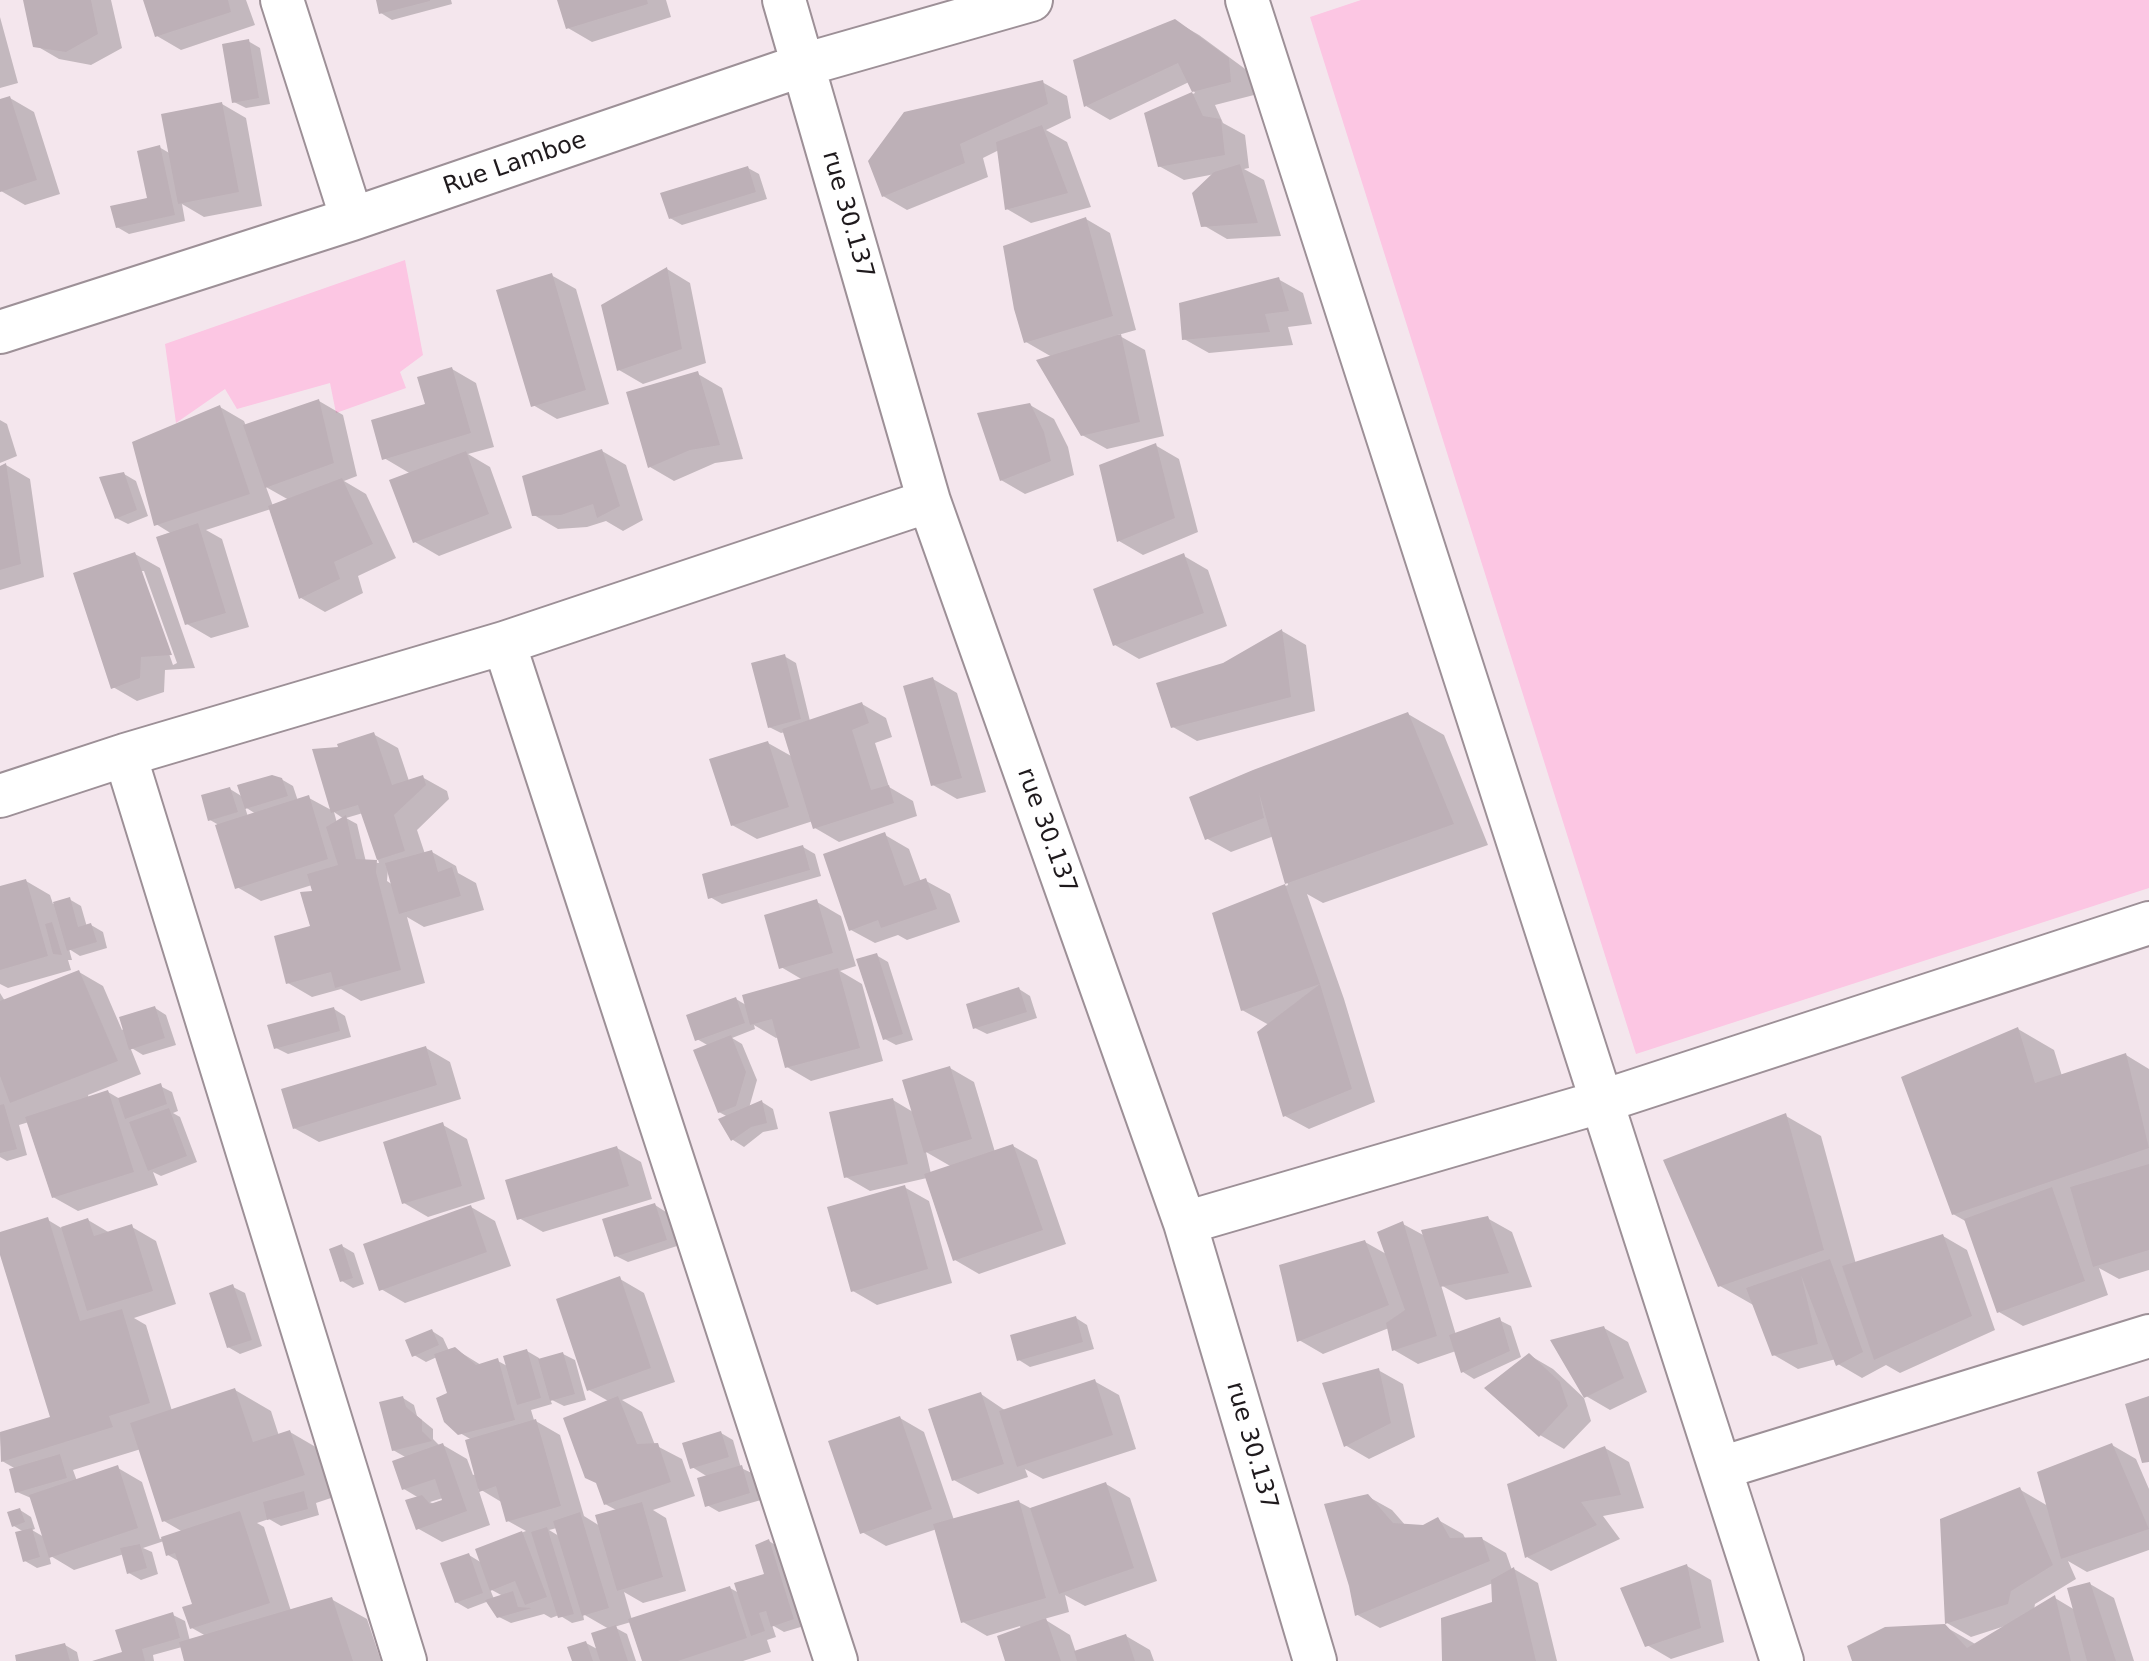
<!DOCTYPE html>
<style>
body{margin:0}
canvas{display:block;background:#f4e6ed}
</style>
<canvas width="2149" height="1661"></canvas>
<script>
const c = document.querySelector('canvas').getContext('2d');
c.lineJoin = 'round';
function fillPath(path, color) { c.fillStyle = color; c.fill(path, 'evenodd'); }
const toPath = rows => new Path2D(rows.map(r => 'M' + r).join(''));
function strokePath(path, color, width, dash) { c.strokeStyle = color; c.lineWidth = width; c.lineCap = dash ? 'butt' : 'round'; c.setLineDash(dash || []); c.stroke(path); }
function write(font, color, halo, rows, align = 'center') {
  c.font = font + ' "DejaVu Sans",sans-serif'; c.lineWidth = 8; c.setLineDash([]); c.textBaseline = 'middle'; c.strokeStyle = halo; c.fillStyle = color; for (const [text, x, y, turn = 0] of rows) {
    c.save(); c.translate(x, y); c.rotate((+turn || 0) * Math.PI / 180); c.textAlign = isNaN(turn) ? turn : align; if (halo) c.strokeText(text, 0, 0); c.fillText(text, 0, 0); c.restore();
  }
}
fillPath(toPath([
 [1361,0,2149,0,2149,888,1636,1054,1310,17],
 [405,260,423,355,400,372,406,388,336,413,330,383,237,409,225,389,176,423,165,344]
]), '#fcc6e3');
fillPath(toPath([
 [25,0,111,0,122,48,91,65,59,59,35,45],
 [145,0,246,0,255,25,181,50,157,36],
 [378,0,451,0,452,4,392,20,381,13],
 [560,0,666,0,671,17,592,42,568,28],
 [0,17,18,83,0,88],
 [1175,21,1199,35,1252,74,1254,95,1215,105,1223,123,1245,135,1249,168,1244,169,1264,180,1281,236,1227,239,1203,225,1215,174,1184,180,1159,166,1146,114,1195,93,1189,82,1110,120,1086,106],
 [248,41,260,48,270,104,246,108,234,102],
 [1042,82,1067,96,1071,118,1046,130,1067,142,1091,207,1031,223,1007,209,999,150,983,158,988,177,907,210,883,196],
 [10,98,34,112,60,194,25,205,1,191,0,101],
 [222,104,246,118,262,206,204,217,182,204,185,221,129,234,117,227,149,199,159,147,171,154],
 [748,168,759,174,767,199,682,225,670,218],
 [1086,219,1110,233,1136,330,1118,335,1145,350,1164,436,1107,449,1082,435,1052,357,1026,342],
 [667,269,690,283,706,363,643,384,619,370],
 [551,275,576,289,609,404,557,419,533,405],
 [1278,279,1303,293,1312,324,1288,327,1293,345,1209,353,1184,339],
 [452,369,476,383,494,447,468,454,490,467,512,528,439,556,415,542,411,474,384,458,428,405],
 [698,374,722,388,743,459,715,463,674,481,650,467],
 [319,401,343,415,357,476,344,481,366,494,396,558,358,576,363,593,325,612,301,598,271,509,206,530,222,539,249,627,211,638,187,624,172,534,156,524,220,407,244,421,246,426],
 [266,487,289,500,273,506],
 [1030,405,1054,419,1068,447,1074,475,1025,494,1001,480],
 [0,420,7,424,17,456,0,463],
 [1155,445,1179,459,1198,532,1143,555,1119,541],
 [602,451,626,465,643,520,623,531,606,521,587,527,558,529,534,515],
 [6,465,30,479,44,577,0,590,0,468],
 [124,474,136,481,148,516,128,524,116,518],
 [135,554,160,568,195,668,165,670,164,692,137,701,113,687],
 [140,571,144,571,177,663,173,665],
 [1184,556,1208,570,1227,626,1139,659,1115,645],
 [1282,631,1306,645,1315,711,1197,741,1173,727,1224,665],
 [784,656,796,663,810,721,862,704,886,718,892,737,875,743,889,787,913,801,917,816,839,842,815,828,813,821,757,839,732,825,768,743,793,757,785,732,781,733,769,727],
 [933,679,957,693,986,792,957,799,933,785],
 [1408,714,1444,735,1488,845,1323,903,1307,894,1344,999,1375,1102,1309,1129,1285,1116,1269,1025,1242,1010,1214,914,1288,885,1274,836,1231,852,1206,838,1191,798],
 [373,734,398,748,409,781,422,777,447,791,449,799,417,830,425,854,432,852,456,866,458,873,476,883,484,910,424,927,407,917,425,983,361,1001,341,989,312,997,288,983,312,928,312,885,261,901,237,887,217,824,210,820,230,789,243,797,281,779,293,786,298,801,309,798,333,811,341,749],
 [245,807,256,814,248,817],
 [334,812,344,819,337,823],
 [363,813,379,863,366,862,357,824,346,818],
 [388,868,393,885,387,881],
 [885,835,909,849,921,882,926,881,950,894,960,922,907,940,898,935,875,943,851,930],
 [803,847,815,854,821,876,722,904,710,897],
 [26,881,50,895,53,904,69,899,81,906,87,927,91,925,103,932,107,948,80,956,69,949,72,960,68,960,71,970,8,988,0,984,0,888],
 [817,902,841,916,856,966,840,971,862,984,883,1061,811,1081,787,1067,779,1037,776,1038,754,1025,755,1029,732,1038,742,1044,757,1080,749,1108,762,1102,773,1109,778,1129,763,1132,744,1147,733,1140,721,1120,728,1117,719,1112,709,1046,697,1039,736,999,746,1005,803,980,781,967],
 [876,955,888,962,913,1040,896,1045,885,1039],
 [79,972,103,986,122,1030,155,1008,166,1015,176,1045,143,1055,130,1047,141,1074,88,1095,89,1099,108,1092,120,1099,160,1086,172,1092,178,1111,173,1113,180,1117,197,1162,161,1176,153,1172,158,1185,78,1211,53,1197,29,1122,19,1125,27,1155,7,1161,0,1157,0,993,5,1001],
 [1019,989,1030,996,1037,1018,987,1034,975,1028],
 [334,1009,345,1016,351,1037,288,1054,276,1048],
 [2018,1029,2054,1050,2062,1076,2126,1055,2149,1069,2149,1270,2119,1279,2099,1268,2108,1295,2023,1326,1999,1312,1967,1222,1953,1214],
 [426,1048,450,1062,461,1099,319,1142,294,1128],
 [950,1068,974,1082,995,1152,1013,1146,1037,1160,1066,1244,979,1274,955,1260,927,1178,870,1191,846,1177,893,1100,913,1112],
 [926,1152,952,1167,931,1174],
 [1786,1116,1821,1136,1856,1264,1943,1236,1967,1250,1995,1330,1900,1373,1886,1365,1862,1378,1838,1364,1836,1359,1798,1369,1774,1355,1755,1306,1720,1286],
 [443,1125,467,1139,485,1199,428,1217,404,1203],
 [617,1148,641,1162,652,1199,543,1232,519,1218],
 [904,1187,929,1201,952,1283,877,1305,853,1291],
 [655,1205,666,1212,677,1246,628,1262,616,1256],
 [471,1207,495,1221,511,1266,405,1303,381,1289],
 [1487,1218,1512,1232,1532,1287,1466,1300,1441,1285,1456,1335,1499,1320,1511,1326,1521,1357,1474,1379,1463,1372,1456,1351,1418,1364,1394,1350,1389,1328,1323,1354,1299,1340,1365,1242,1388,1255,1403,1224,1425,1236],
 [48,1220,63,1229,88,1220,110,1233,132,1227,156,1241,176,1304,134,1318,146,1325,172,1411,235,1390,271,1411,279,1436,290,1432,326,1453,340,1495,316,1503,319,1515,281,1526,269,1519,257,1523,264,1527,291,1611,331,1599,367,1619,381,1661,186,1661,182,1647,153,1655,154,1661,96,1661,125,1653,173,1615,185,1621,190,1641,206,1636,192,1628,194,1606,180,1562,168,1555,164,1541,143,1548,152,1552,158,1574,141,1580,129,1573,124,1554,74,1570,49,1555,51,1564,37,1568,25,1561,24,1532,14,1526,20,1510,31,1517,35,1529,32,1530,44,1537,31,1498,17,1492,16,1469,2,1461,0,1434,53,1418,0,1248,0,1234],
 [141,1449,164,1521,183,1532,160,1539,142,1482,118,1468,77,1481,73,1470],
 [342,1246,354,1253,364,1284,353,1288,342,1281],
 [620,1279,644,1293,675,1382,622,1400,642,1412,655,1445,682,1459,695,1496,653,1510,666,1518,686,1591,643,1603,624,1592,632,1620,730,1588,739,1593,767,1575,769,1541,780,1548,804,1626,784,1632,772,1625,776,1637,767,1640,771,1652,743,1661,644,1661,631,1622,614,1627,627,1634,636,1661,574,1661,586,1643,599,1650,609,1629,583,1614,584,1620,572,1623,559,1615,551,1618,544,1614,511,1623,499,1617,489,1601,468,1609,456,1602,469,1555,482,1563,477,1550,526,1531,508,1521,503,1503,478,1488,490,1525,442,1542,417,1528,419,1498,404,1489,407,1458,393,1450,403,1398,414,1405,417,1416,433,1429,433,1439,440,1446,443,1445,467,1459,473,1475,476,1474,472,1440,460,1433,437,1357,426,1362,414,1355,432,1331,443,1338,449,1351,455,1349,481,1365,498,1361,509,1367,527,1351,539,1358,540,1361,563,1354,575,1360,586,1400,564,1406,550,1399,552,1404,531,1410,534,1420,560,1435,584,1516,600,1526,618,1511,605,1504,610,1402,589,1390],
 [443,1498,444,1502,435,1505,430,1502],
 [557,1528,559,1536,549,1530],
 [490,1589,503,1596,494,1599],
 [233,1287,245,1293,262,1346,240,1354,228,1347],
 [1076,1318,1087,1325,1094,1349,1030,1367,1019,1360],
 [1604,1328,1628,1342,1647,1392,1610,1410,1586,1396],
 [1529,1355,1553,1369,1584,1398,1591,1421,1564,1449,1540,1435],
 [1378,1370,1403,1384,1415,1437,1369,1459,1345,1445],
 [1094,1381,1119,1395,1136,1449,1043,1479,1025,1469,1028,1477,978,1494,954,1480,981,1394,1006,1411],
 [900,1418,924,1432,954,1520,1019,1502,1032,1509,1106,1484,1130,1498,1157,1581,1085,1606,1065,1595,1069,1612,1044,1619,1070,1635,1076,1653,1126,1636,1150,1650,1154,1661,1007,1661,1021,1629,1020,1626,987,1636,963,1622,937,1529,886,1546,862,1532],
 [721,1433,733,1440,741,1468,754,1474,761,1500,719,1512,707,1505,708,1477,692,1467],
 [2112,1445,2136,1459,2149,1489,2149,1550,2087,1572,2068,1561,2076,1579,2035,1604,2034,1610,2055,1598,2075,1610,2090,1584,2114,1598,2134,1661,1854,1661,1944,1626,1977,1645,2005,1626,1971,1637,1947,1623,2019,1489,2048,1506],
 [1605,1448,1629,1462,1644,1508,1603,1516,1620,1539,1551,1571,1527,1557],
 [1367,1496,1392,1510,1406,1526,1423,1527,1438,1520,1463,1534,1466,1540,1482,1539,1506,1553,1512,1570,1514,1569,1538,1583,1557,1661,1445,1661,1494,1604,1493,1583,1380,1628,1356,1614],
 [1687,1566,1711,1580,1724,1642,1671,1659,1647,1645],
 [65,1645,77,1652,79,1661,18,1661]
]), '#0003');
fillPath(toPath([
 [23,0,91,0,98,34,66,52,33,47],
 [143,0,228,0,231,12,155,37],
 [376,0,430,0,430,1,379,14],
 [557,0,647,0,648,4,566,29],
 [1175,19,1229,58,1231,82,1192,92,1178,63,1084,107,1073,60],
 [249,39,259,98,232,103,222,44],
 [1043,80,1048,104,960,144,965,163,882,197,868,161,904,112],
 [1192,92,1203,116,1221,119,1225,155,1158,167,1144,113],
 [10,96,37,180,0,192,0,99],
 [222,102,239,192,178,204,161,114],
 [1042,125,1068,193,1005,210,996,142],
 [160,145,175,215,116,228,110,206,147,198,137,151],
 [1240,164,1258,223,1201,227,1192,193,1214,172],
 [748,166,756,192,669,219,660,193],
 [1086,217,1113,316,1024,343,1014,309,1003,246],
 [667,267,682,349,617,371,601,305],
 [552,273,586,390,531,407,496,290],
 [1279,277,1289,311,1265,314,1270,332,1182,340,1179,303],
 [1121,334,1140,422,1081,436,1036,360],
 [452,367,471,433,382,460,371,420,425,404,417,377],
 [698,371,720,445,690,450,648,468,626,392],
 [319,399,334,463,265,488,243,425],
 [1030,403,1044,432,1051,461,1000,481,977,413],
 [220,405,250,494,154,526,132,442],
 [1156,443,1175,518,1117,542,1099,465],
 [602,449,620,506,597,518,593,504,561,515,532,516,522,476],
 [466,451,489,514,413,543,389,480],
 [6,463,21,564,0,570,0,466],
 [124,472,137,510,115,519,99,477],
 [342,478,373,544,334,562,340,579,299,599,268,506],
 [198,523,226,613,185,625,156,537],
 [135,552,172,655,141,657,140,678,111,689,73,573],
 [1184,553,1204,613,1113,646,1093,589],
 [1282,629,1291,697,1171,728,1156,683,1223,663],
 [785,654,801,719,768,728,751,663],
 [933,677,962,778,931,786,903,686],
 [862,702,869,723,852,730,871,790,889,785,894,803,813,829,782,729],
 [1408,712,1454,824,1285,884,1259,793,1264,818,1205,840,1189,797,1253,770],
 [374,732,392,785,423,775,426,785,394,815,405,851,377,860,358,805,331,813,312,749,338,747,337,744],
 [768,741,789,807,731,826,709,759],
 [272,775,282,778,288,796,245,809,237,785],
 [230,787,238,812,208,821,201,795],
 [309,795,328,859,235,889,215,825],
 [346,815,356,859,377,860,376,872,401,970,335,988,331,972,286,984,274,936,310,926,300,892,312,891,307,874,338,865,326,827],
 [885,832,904,886,926,878,937,909,881,928,878,920,849,931,823,854],
 [803,845,810,870,708,899,702,874],
 [432,850,438,872,452,867,461,896,399,914,385,863],
 [26,879,48,956,0,970,0,886],
 [1285,884,1320,984,1352,1089,1283,1117,1257,1032,1320,984,1241,1011,1212,913],
 [70,897,78,927,91,923,97,942,67,951,53,902],
 [817,899,833,953,779,969,764,915],
 [52,922,62,955,53,954,45,924],
 [877,953,903,1034,883,1040,856,959],
 [838,968,860,1048,785,1068,772,1019,750,1025,742,995],
 [79,970,118,1061,10,1103,0,1076,0,1001],
 [1019,987,1027,1012,973,1029,966,1004],
 [736,997,745,1023,695,1041,686,1015],
 [155,1006,165,1038,129,1050,119,1017],
 [334,1007,340,1031,274,1049,267,1025],
 [2018,1027,2035,1083,2126,1053,2149,1148,1952,1215,1901,1077],
 [731,1035,746,1072,736,1106,718,1113,693,1050],
 [426,1046,437,1085,293,1129,281,1089],
 [950,1066,972,1139,924,1153,902,1080],
 [161,1083,167,1104,125,1119,118,1098],
 [108,1090,134,1172,52,1198,25,1117],
 [893,1098,908,1164,844,1178,829,1112],
 [762,1100,767,1123,751,1127,731,1141,718,1119],
 [4,1104,17,1149,0,1153,0,1105],
 [169,1108,187,1156,148,1171,129,1122],
 [1786,1113,1824,1250,1718,1287,1663,1160],
 [443,1122,462,1186,402,1204,383,1142],
 [1013,1144,1043,1230,953,1261,924,1174],
 [617,1146,629,1186,517,1220,505,1180],
 [2149,1164,2149,1250,2093,1267,2070,1187],
 [905,1185,928,1269,851,1292,827,1207],
 [2052,1187,2085,1281,1997,1313,1964,1219],
 [655,1203,667,1240,614,1257,602,1219],
 [471,1205,487,1252,379,1291,363,1244],
 [1488,1216,1509,1273,1440,1287,1421,1230],
 [48,1217,80,1321,122,1309,150,1403,109,1416,113,1427,1,1462,0,1432,50,1417,0,1255,0,1232],
 [88,1218,94,1236,132,1224,153,1291,87,1311,61,1227],
 [1403,1221,1437,1336,1392,1351,1386,1323,1405,1310,1377,1232],
 [1943,1234,1972,1316,1874,1360,1842,1266],
 [1365,1240,1389,1305,1297,1342,1279,1265],
 [342,1244,353,1278,340,1282,329,1249],
 [1830,1259,1863,1352,1836,1366,1801,1275,1818,1344,1772,1356,1746,1288],
 [620,1276,651,1368,587,1391,556,1299],
 [233,1284,252,1340,227,1348,209,1293],
 [1076,1316,1083,1342,1017,1361,1010,1335],
 [1500,1317,1510,1351,1461,1373,1449,1335],
 [1604,1326,1624,1378,1584,1398,1550,1340],
 [432,1329,439,1345,412,1357,405,1340],
 [455,1347,476,1365,498,1358,515,1420,458,1435,444,1422,436,1398,447,1393,434,1354],
 [527,1349,541,1398,517,1405,503,1356],
 [563,1352,575,1394,550,1401,538,1359],
 [1529,1353,1560,1382,1568,1406,1539,1437,1484,1388],
 [1379,1368,1391,1423,1344,1447,1322,1383],
 [1095,1379,1113,1435,1017,1467,999,1411],
 [235,1388,253,1442,290,1430,305,1475,162,1522,130,1423],
 [981,1392,1004,1464,952,1481,928,1409],
 [403,1396,406,1407,422,1420,422,1431,432,1441,392,1451,379,1402],
 [618,1396,637,1444,658,1443,671,1482,604,1505,596,1483,585,1478,563,1418],
 [2149,1396,2149,1462,2142,1463,2125,1404],
 [900,1416,932,1509,860,1534,828,1441],
 [536,1419,561,1506,506,1522,496,1486,479,1492,465,1440],
 [721,1431,729,1457,690,1469,682,1443],
 [443,1443,467,1511,416,1530,405,1500,422,1495,430,1504,442,1500,435,1479,402,1490,392,1461],
 [2112,1443,2149,1529,2061,1559,2037,1472],
 [1605,1446,1621,1495,1581,1502,1597,1525,1525,1558,1507,1484],
 [60,1454,67,1478,15,1493,9,1469],
 [118,1465,138,1528,49,1558,29,1495],
 [742,1465,750,1493,705,1507,697,1478],
 [1106,1482,1134,1568,1059,1594,1030,1508],
 [2020,1487,2053,1565,2011,1591,2008,1604,1945,1624,1940,1519],
 [304,1491,308,1509,267,1520,263,1502],
 [1368,1494,1393,1523,1423,1525,1438,1517,1450,1538,1482,1537,1490,1561,1355,1616,1349,1586,1324,1504],
 [1019,1500,1046,1598,961,1623,933,1524],
 [642,1502,663,1577,617,1591,595,1515],
 [20,1508,25,1522,12,1527,7,1512],
 [240,1511,270,1603,190,1629,182,1607,192,1604,175,1553,166,1556,161,1537],
 [580,1512,609,1608,582,1616,553,1521],
 [547,1527,574,1614,558,1618,531,1532],
 [32,1528,40,1557,23,1562,15,1532],
 [522,1531,547,1597,525,1605,515,1581,490,1591,475,1549],
 [769,1539,794,1619,771,1627,766,1611,759,1613,765,1631,751,1636,734,1583,764,1574,755,1545],
 [140,1544,147,1568,127,1574,120,1548],
 [469,1553,483,1593,455,1603,440,1563],
 [1687,1564,1701,1628,1645,1647,1620,1588],
 [1514,1567,1536,1661,1442,1661,1441,1618,1492,1602,1491,1580],
 [2090,1582,2116,1661,2087,1661,2067,1588],
 [730,1586,747,1638,678,1661,642,1661,628,1619],
 [513,1591,518,1607,532,1608,497,1618,485,1600],
 [2055,1595,2071,1661,1852,1661,1847,1646,1885,1627,1945,1624,1967,1648],
 [332,1597,353,1661,184,1661,179,1642],
 [173,1612,180,1638,142,1649,145,1661,92,1661,122,1652,115,1630],
 [1046,1618,1061,1661,1005,1661,997,1636],
 [616,1625,628,1661,600,1661,591,1633],
 [1126,1634,1135,1661,1077,1661,1074,1651],
 [586,1641,593,1661,572,1661,567,1647],
 [65,1643,70,1661,16,1661,15,1655]
]), '#bdb0b7');
const street = toPath([
 [282,0,352,219],
 [784,0,929,501,1185,1223,1315,1661],
 [1247,0,1782,1661],
 [0,332,352,219,803,65,1031,0],
 [504,643,836,1661],
 [125,755,405,1661],
 [0,796,125,755,504,643,929,501],
 [1185,1223,1600,1102,2149,923],
 [1721,1468,2149,1336]
]);
strokePath(street, '#9d9097', 46);
strokePath(street, '#fff', 42);
write('24px', '#1f1a1d', '#fff', [
 ["Rue Lamboe",515,164,-19],
 ["rue 30.137",847,215,74],
 ["rue 30.137",1046,831,70],
 ["rue 30.137",1251,1446,74]
]);
</script>
